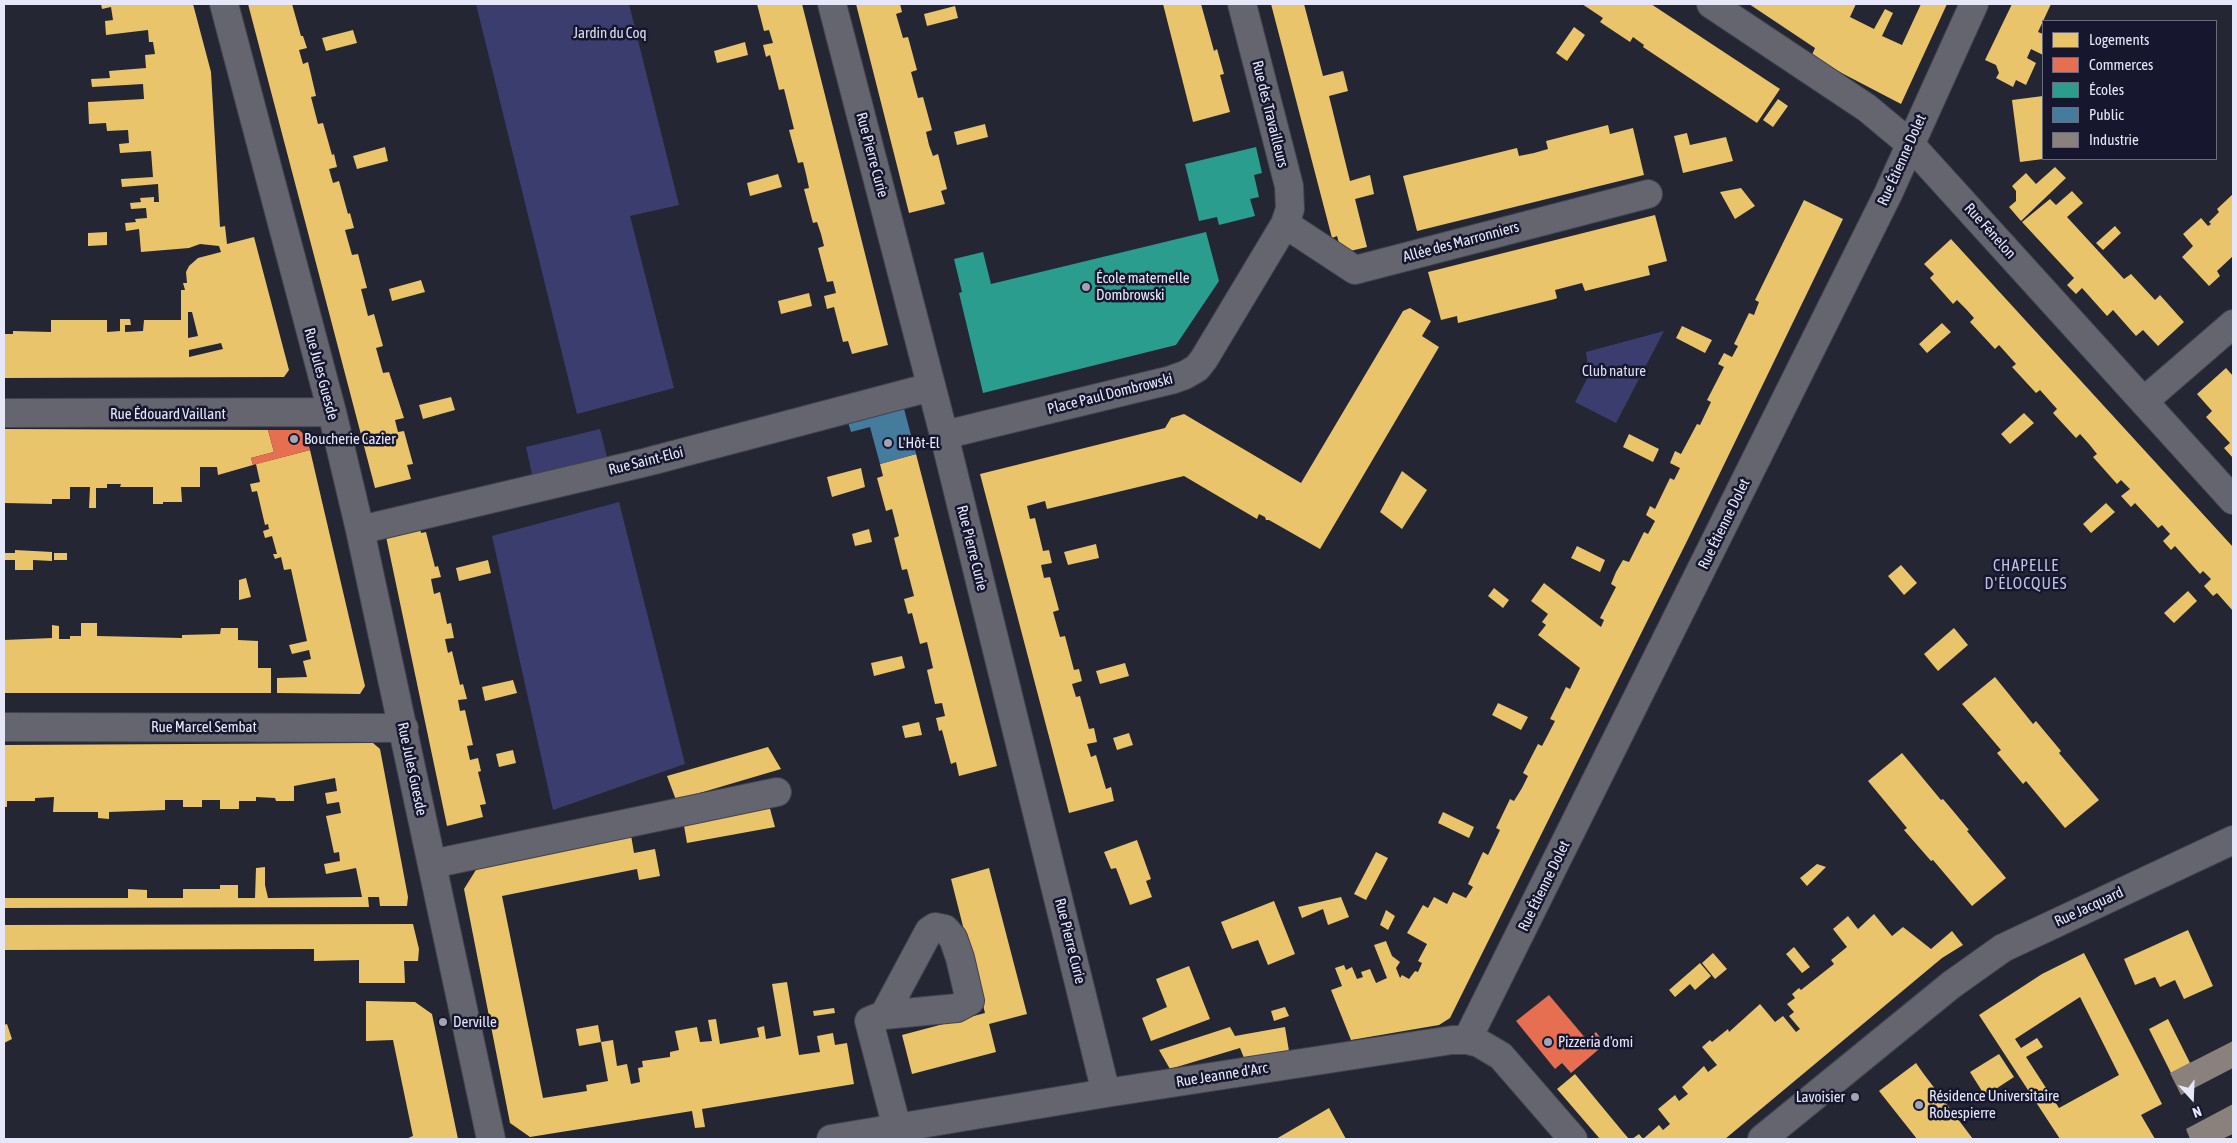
<!DOCTYPE html>
<meta charset="utf-8">
<style>
body{margin:0}
#map{position:relative;width:2237px;height:1143px;overflow:hidden;background:#252633;font-family:"Asap Condensed",sans-serif}
canvas{display:block}
.frame{position:absolute;inset:0;border:5px solid #e6e8f9;pointer-events:none}
.legend{position:absolute;left:2042px;top:20px;width:175px;height:140px;box-sizing:border-box;background:#16172e;border:1px solid #696b7f;margin:0;padding:6px 9px;list-style:none;font-size:15px;color:#e6e8f9}
.legend li{display:flex;align-items:center;gap:10px;height:25px}
.legend b{width:25px;border:1px solid #696b7f}
.north{position:absolute;left:2167px;top:1073px;width:50px;height:50px;-webkit-text-stroke:4px #16172e;paint-order:stroke;rotate:160deg;font-size:14px;font-weight:700;line-height:20px;text-align:center;color:#e6e8f9}
.north::after{content:'';display:block;margin:auto;width:18px;height:22px;background:#e6e8f9;clip-path:polygon(50% 0,100% 100%,50% 72%,0 100%)}
</style>
<div id="map">
<canvas width="2237" height="1143"></canvas>
<div class="frame"></div>
<ul class="legend">
<li><b style="height:14px;background:#e9c46a"></b>Logements</li>
<li><b style="height:14px;background:#e76f51"></b>Commerces</li>
<li><b style="height:14px;background:#2a9d8f"></b>Écoles</li>
<li><b style="height:14px;background:#457b9d"></b>Public</li>
<li><b style="height:14px;background:#8a817c"></b>Industrie</li>
</ul>
<div class="north">N</div>
</div>
<script>
const c = document.querySelector('canvas').getContext('2d');
c.lineJoin = 'round';
function fillPath(path, color) { c.fillStyle = color; c.fill(path, 'evenodd'); }
const toPath = rows => new Path2D(rows.map(r => 'M' + r).join(''));
function strokePath(path, color, width, dash) { c.strokeStyle = color; c.lineWidth = width; c.lineCap = dash ? 'butt' : 'round'; c.setLineDash(dash || []); c.stroke(path); }
function write(font, color, halo, rows, align = 'center') {
  c.font = font + ' "Asap Condensed",sans-serif'; c.lineWidth = 5; c.setLineDash([]); c.textBaseline = 'middle'; c.strokeStyle = halo; c.fillStyle = color; for (const [text, x, y, turn = 0] of rows) {
    c.save(); c.translate(x, y); c.rotate((+turn || 0) * Math.PI / 180); c.textAlign = isNaN(turn) ? turn : align; if (halo) c.strokeText(text, 0, 0); c.fillText(text, 0, 0); c.restore();
  }
}
fillPath(toPath([
 [476,4,629,4,679,205,630,216,674,388,577,414],
 [1664,331,1616,423,1575,402,1589,375,1586,352],
 [600,429,609,465,534,483,526,447],
 [619,502,685,764,553,810,492,536]
]), '#3c3d6f');
fillPath(toPath([
 [101,4,193,4,211,72,220,227,225,226,227,244,254,237,289,370,284,377,4,378,4,334,13,334,13,331,51,332,51,320,107,320,107,332,120,331,120,319,130,319,131,325,125,325,125,332,143,331,144,320,181,320,181,290,185,290,183,283,187,283,186,272,189,266,198,258,221,252,219,246,200,244,189,248,141,252,139,229,126,231,125,223,136,222,135,219,147,218,146,208,131,209,130,203,141,202,140,198,154,197,154,202,159,202,158,184,122,187,121,179,153,177,151,151,120,153,119,144,129,143,128,130,107,131,106,123,89,124,88,102,144,99,143,84,92,87,91,79,110,78,109,71,146,68,145,55,155,54,153,42,149,42,148,30,106,35,105,21,113,20,111,7,102,9],
 [188,312,192,312,198,336,188,338],
 [221,343,223,349,189,357,189,350],
 [248,4,292,4,301,36,303,36,307,48,299,50,303,64,308,62,316,96,311,97,318,124,323,123,332,155,334,154,337,167,329,169,333,183,339,181,348,214,350,213,354,228,345,230,352,255,358,254,367,288,361,289,368,316,374,314,383,346,376,348,383,373,389,372,404,418,395,420,398,432,404,431,413,464,407,465,411,479,375,488],
 [757,4,802,4,888,345,852,354,848,341,843,342,834,307,827,309,824,296,836,293,833,281,827,282,818,248,824,246,821,234,817,222,813,223,804,189,809,188,806,174,803,162,798,163,789,130,794,129,784,89,779,90,770,55,766,57,763,45,773,43,769,30,764,31],
 [856,4,900,4,902,12,896,14,903,38,908,37,917,70,911,72,918,98,923,97,932,130,926,132,929,145,933,156,938,154,947,189,941,191,945,204,909,213],
 [1163,4,1201,4,1214,51,1217,49,1224,74,1220,75,1230,112,1193,122],
 [1271,4,1304,4,1323,76,1343,71,1348,91,1329,96,1350,181,1370,175,1374,194,1355,199,1367,247,1342,253,1337,236,1332,238],
 [1582,4,1651,4,1780,89,1757,123,1643,47,1644,45,1633,37,1630,42,1600,22,1603,18],
 [1749,4,1856,4,1850,17,1874,29,1885,9,1893,13,1882,36,1902,45,1921,4,1947,4,1901,104,1811,57,1815,48],
 [2012,4,2051,4,2038,32,2043,34,2043,55,2031,49,2027,58,2036,63,2026,85,2016,80,2013,87,1996,78,1999,73,1996,65,1985,60],
 [955,6,958,18,927,26,924,14],
 [1574,27,1585,35,1567,61,1556,53],
 [353,30,357,43,326,51,322,38],
 [745,42,748,55,717,63,714,51],
 [2043,96,2043,159,2020,162,2012,100],
 [1778,99,1788,106,1773,127,1763,120],
 [985,124,988,137,957,145,954,132],
 [1608,125,1610,134,1633,128,1644,175,1417,231,1403,176,1517,148,1519,156,1534,153,1548,149,1546,141],
 [1687,133,1690,145,1726,137,1733,161,1683,173,1674,136],
 [385,147,388,161,357,169,353,156],
 [2055,167,2066,178,2021,221,2009,207,2016,201,2016,191,2012,186,2026,173,2036,184],
 [778,174,782,187,750,196,747,183],
 [1741,188,1755,206,1735,219,1720,192],
 [2072,191,2083,203,2067,217,2124,279,2131,274,2155,300,2160,295,2184,322,2158,346,2143,330,2136,336,2113,310,2107,316,2082,288,2076,294,2067,285,2074,278,2022,222,2050,199,2056,205],
 [2233,194,2233,256,2217,271,2220,276,2209,286,2182,257,2193,246,2183,234,2201,218,2208,226,2211,224,2209,222,2219,212,2217,209],
 [1804,200,1843,219,1688,539,1450,1018,1439,1025,1351,1040,1331,990,1342,986,1335,968,1344,965,1346,970,1352,967,1357,979,1363,977,1361,972,1370,969,1376,983,1387,978,1374,945,1386,941,1392,956,1400,962,1396,968,1400,978,1402,975,1409,979,1415,971,1418,972,1422,963,1418,961,1427,944,1407,933,1423,905,1428,908,1434,897,1447,904,1453,892,1466,898,1473,887,1468,884,1483,852,1488,855,1500,830,1496,828,1510,799,1514,801,1522,788,1528,776,1523,773,1538,744,1542,746,1555,721,1550,719,1566,687,1570,689,1580,668,1538,635,1546,625,1542,622,1548,614,1531,601,1544,583,1601,627,1604,620,1600,618,1616,587,1611,584,1616,572,1623,560,1629,562,1644,532,1648,534,1655,521,1646,515,1650,506,1655,509,1670,478,1674,480,1680,468,1670,463,1675,451,1681,454,1697,424,1700,425,1711,402,1707,400,1724,367,1718,364,1724,353,1732,357,1738,346,1734,344,1749,313,1754,315,1759,302,1755,300],
 [1655,215,1667,261,1648,266,1650,275,1585,291,1582,283,1555,290,1557,298,1555,299,1458,323,1457,316,1441,320,1428,272],
 [2115,226,2121,233,2103,250,2096,243],
 [107,232,107,245,88,246,88,233],
 [1951,239,2233,547,2233,611,2217,593,2213,596,2204,586,2211,579,2203,571,2200,574,2175,546,2171,550,2163,541,2170,534,2162,525,2158,528,2135,503,2131,507,2121,496,2130,489,2121,480,2117,484,2093,457,2097,454,2089,444,2080,434,2076,438,2053,413,2057,409,2040,390,2036,393,2012,367,2016,364,1999,345,1995,349,1970,322,1974,318,1966,309,1957,300,1953,304,1930,278,1934,274,1924,264],
 [421,280,425,292,392,301,389,289],
 [809,293,812,306,781,314,778,301],
 [1410,308,1431,321,1422,336,1439,347,1320,549,1269,520,1266,520,1265,517,1259,514,1257,519,1184,476,1047,509,1045,501,1027,506,1030,519,1035,518,1043,551,1049,550,1052,563,1041,565,1044,578,1050,577,1059,610,1053,612,1060,637,1065,636,1074,670,1079,669,1082,681,1072,684,1076,697,1080,696,1089,729,1094,728,1097,742,1087,744,1091,757,1096,755,1106,789,1111,787,1114,801,1069,813,980,474,1165,428,1171,418,1184,414,1301,483,1403,311],
 [1942,323,1951,332,1927,353,1919,344],
 [1682,326,1712,340,1705,353,1676,338],
 [2226,368,2233,376,2233,458,2224,448,2230,443,2206,417,2212,411,2197,394],
 [451,397,455,410,423,419,419,405],
 [2024,413,2034,423,2010,444,2001,434],
 [4,429,268,430,274,452,251,458,253,465,218,475,217,467,200,467,200,487,181,487,182,502,163,502,163,504,153,504,153,487,120,487,121,484,107,484,107,488,96,488,96,508,89,508,90,487,70,487,70,499,52,499,52,504,4,503],
 [1629,434,1659,449,1653,462,1623,447],
 [310,450,365,686,360,694,277,693,277,678,307,677,303,661,311,659,309,650,292,654,289,645,307,641,291,569,284,570,281,557,275,559,273,554,277,554,272,536,265,538,263,531,269,529,268,524,265,525,257,491,252,492,250,484,260,482,256,464],
 [916,454,997,766,959,776,956,762,951,764,942,730,939,731,936,718,945,716,942,703,935,704,927,670,933,668,927,642,920,644,912,613,908,614,904,599,914,596,907,569,902,570,894,538,899,536,892,509,886,511,877,478,883,476,880,464],
 [861,468,865,487,832,497,827,477],
 [1402,471,1427,490,1402,529,1380,512],
 [2106,503,2115,512,2091,533,2083,524],
 [418,519,421,533,426,532,435,567,438,566,441,577,431,579,434,594,440,592,447,624,451,623,454,638,445,639,448,653,452,651,460,685,463,684,467,699,458,700,460,711,465,710,473,745,467,746,470,760,478,758,481,771,478,772,486,804,480,805,483,817,447,826,384,527],
 [869,529,872,542,855,546,852,534],
 [1096,544,1099,558,1068,565,1064,552],
 [1577,546,1605,560,1600,572,1571,558],
 [15,550,52,552,52,561,33,560,33,570,15,570,15,560,4,560,4,553,15,553],
 [54,553,67,553,67,560,54,560],
 [488,560,491,573,459,581,456,568],
 [1901,565,1917,583,1904,595,1888,576],
 [246,578,251,597,239,600,239,580],
 [1494,588,1509,600,1503,608,1488,596],
 [2188,591,2197,601,2174,623,2164,613],
 [81,623,97,623,97,636,182,638,182,635,220,634,221,628,238,628,238,640,258,641,258,668,271,668,271,693,4,693,4,640,52,638,52,625,59,626,59,639,70,639,70,636,81,636],
 [1954,628,1968,645,1938,671,1924,654],
 [902,656,905,668,874,676,871,663],
 [1125,663,1129,676,1100,684,1096,671],
 [1995,677,2033,724,2036,721,2061,751,2059,753,2099,800,2065,828,2026,781,2023,784,1997,753,2001,750,1962,704],
 [513,680,517,693,485,701,482,687],
 [1498,703,1528,717,1521,730,1492,715],
 [919,722,922,735,905,738,902,726],
 [1129,733,1133,745,1117,750,1113,738],
 [373,743,380,749,408,897,407,906,380,906,379,897,368,897,369,907,4,908,4,898,128,898,128,889,147,890,147,898,183,898,183,889,220,889,220,885,238,885,238,898,255,898,256,868,265,867,265,885,268,898,362,897,356,868,326,874,324,864,340,861,339,852,334,853,326,816,341,813,339,802,327,804,325,793,337,791,335,778,294,786,294,801,276,801,275,798,256,797,256,801,239,801,239,809,220,809,220,800,202,800,202,807,183,807,183,800,165,800,165,810,109,812,109,819,98,818,98,812,53,812,54,797,35,798,35,801,7,801,7,807,4,807,4,745],
 [768,747,781,769,676,800,667,776],
 [513,750,516,763,499,767,496,754],
 [1902,753,1941,800,1943,799,1954,812,1969,830,1967,831,2006,878,1972,906,1933,860,1931,861,1904,830,1907,828,1868,781],
 [769,805,775,827,687,843,683,820],
 [1443,812,1474,827,1469,838,1438,823],
 [631,835,634,853,655,849,660,876,639,880,637,869,502,896,543,1098,587,1091,586,1085,608,1081,601,1042,613,1040,617,1066,627,1064,631,1084,640,1082,638,1068,643,1067,642,1061,670,1057,670,1052,679,1050,675,1031,697,1027,700,1042,712,1041,708,1020,716,1019,720,1044,759,1037,757,1028,764,1026,766,1039,781,1036,772,984,787,982,799,1055,820,1052,817,1036,833,1033,835,1045,847,1043,854,1084,702,1109,705,1127,695,1128,692,1111,530,1137,510,1123,464,889,479,865],
 [1137,840,1151,879,1146,881,1152,897,1130,905,1116,868,1111,869,1104,852],
 [1376,852,1388,858,1366,900,1354,894],
 [1817,864,1826,867,1807,886,1800,878],
 [989,868,1027,1014,989,1024,996,1052,912,1074,902,1035,985,1013,951,879],
 [1341,897,1349,917,1328,925,1323,909,1302,918,1298,907],
 [1274,901,1295,954,1268,965,1258,940,1232,949,1221,922],
 [1386,910,1395,916,1388,930,1380,925],
 [1874,914,1892,936,1903,927,1931,949,1952,931,1963,945,1942,958,1725,1139,1632,1139,1639,1134,1643,1139,1659,1125,1663,1130,1670,1124,1658,1109,1675,1095,1679,1101,1688,1094,1682,1087,1704,1066,1708,1072,1717,1065,1702,1047,1710,1040,1712,1042,1728,1029,1729,1032,1760,1004,1775,1022,1783,1016,1796,1032,1800,1029,1789,1016,1794,1012,1787,1004,1795,998,1792,994,1799,988,1801,990,1834,964,1831,960,1847,947,1833,929,1848,916,1858,929],
 [413,924,419,949,418,961,404,961,405,983,359,983,359,960,314,961,314,949,4,950,4,925],
 [2188,930,2213,986,2184,999,2175,980,2160,987,2155,977,2135,985,2124,959],
 [1794,947,1810,967,1802,973,1786,954],
 [1713,953,1727,969,1715,979,1702,963],
 [2084,953,2162,1104,2141,1115,2155,1139,2060,1139,1979,1015,2042,974],
 [2080,997,2119,1075,2059,1108,2026,1057,2043,1047,2037,1038,2021,1048,2015,1039],
 [1700,963,1711,976,1695,990,1690,984,1675,997,1669,990],
 [1189,966,1210,1019,1151,1041,1142,1018,1167,1007,1156,979],
 [366,1001,415,1002,432,1014,458,1139,406,1139,413,1136,393,1040,366,1041],
 [1285,1007,1289,1016,1274,1021,1271,1011],
 [834,1008,835,1013,814,1016,813,1011],
 [2168,1019,2190,1063,2171,1073,2149,1029],
 [7,1024,12,1039,4,1043,4,1025],
 [598,1025,601,1042,579,1046,576,1029],
 [1230,1027,1235,1036,1285,1027,1289,1051,1244,1058,1240,1048,1170,1069,1159,1050],
 [1999,1054,2014,1077,1985,1096,1970,1072],
 [1916,1063,1923,1073,1973,1139,1917,1139,1879,1091],
 [1575,1074,1623,1132,1629,1139,1600,1139,1557,1089],
 [1329,1108,1346,1139,1276,1139,1300,1125]
]), '#e9c46a');
fillPath(toPath([
 [268,430,299,430,306,436,310,450,253,465,251,458,274,452],
 [1549,995,1587,1040,1596,1032,1605,1044,1571,1073,1562,1063,1555,1069,1516,1021]
]), '#e76f51');
fillPath(toPath([
 [1256,147,1262,173,1254,175,1259,197,1250,199,1255,216,1219,225,1217,217,1199,221,1185,164],
 [1206,232,1219,281,1176,345,983,393,959,293,962,292,954,259,983,252,991,284]
]), '#2a9d8f');
fillPath(toPath([
 [903,405,916,454,880,464,870,427,851,432,847,419]
]), '#457b9d');
fillPath(toPath([
 [2233,1041,2233,1068,2181,1095,2170,1073],
 [2233,1104,2233,1134,2222,1139,2190,1139,2186,1129]
]), '#8a817c');
const minor = toPath([
 [224,4,332,412,360,530,491,1139],
 [832,4,944,435,1106,1093],
 [1711,4,1867,108,1909,143,2233,500],
 [1285,224,1355,270,1648,194],
 [2144,401,2233,324],
 [4,413,332,412],
 [944,435,1171,380,1185,375,1197,368,1204,359,1285,224,1290,209,1289,186,1242,4],
 [360,530,647,462,931,387],
 [4,727,404,728],
 [432,864,777,792],
 [884,1015,957,1008,970,1001,960,958,953,938,945,929,935,927,929,931,884,1015,869,1021,897,1128],
 [1467,1040,1888,194,1974,4],
 [831,1139,1106,1093,1452,1040,1467,1040,1479,1043,1501,1056,1573,1139],
 [1762,1139,1951,985,2003,948,2233,840]
]);
strokePath(minor, '#42434f', 30);
strokePath(minor, '#64656f', 28);
for (const [x, y, r, color] of [
 [1086,287,5,"#a2a4b4"],
 [294,439,5,"#a2a4b4"],
 [888,443,5,"#a2a4b4"],
 [443,1022,5,"#a2a4b4"],
 [1548,1042,5,"#a2a4b4"],
 [1855,1097,5,"#a2a4b4"],
 [1919,1105,5,"#a2a4b4"]
]) { const dot = new Path2D(); dot.arc(x, y, r, 0, 2 * Math.PI); c.fillStyle = color; c.fill(dot); strokePath(dot, '#16172e', 2); }
write('15px', '#dcdef2', '#16172e', [
 ["Jardin du Coq",610,33],
 ["Club nature",1614,371]
]);
write('15px', '#e6e8f9', '#16172e', [
 ["Rue des Travailleurs",1270,114,76],
 ["Rue Pierre Curie",872,155,75],
 ["Rue Étienne Dolet",1902,160,-66],
 ["Rue Fénelon",1990,231,48],
 ["Allée des Marronniers",1461,242,-15],
 ["Rue Jules Guesde",321,374,75],
 ["Place Paul Dombrowski",1110,394,-14],
 ["Rue Édouard Vaillant",168,414],
 ["Rue Saint-Eloi",646,461,-14],
 ["Rue Étienne Dolet",1724,524,-64],
 ["Rue Pierre Curie",972,548,76],
 ["Rue Marcel Sembat",204,727],
 ["Rue Jules Guesde",412,769,78],
 ["Rue Étienne Dolet",1544,886,-64],
 ["Rue Jacquard",2089,907,-25],
 ["Rue Pierre Curie",1070,941,76],
 ["Rue Jeanne d'Arc",1222,1075,-9]
]);
write('15px', '#e6e8f9', '#16172e', [
 ["École maternelle",1096,278],
 ["Dombrowski",1096,295],
 ["Boucherie Cazier",304,439],
 ["L'Hôt-El",898,443],
 ["Derville",453,1022],
 ["Pizzeria d'omi",1558,1042],
 ["Résidence Universitaire",1929,1096],
 ["Robespierre",1929,1113],
 ["Lavoisier",1845,1097,"right"]
], 'left');
c.letterSpacing = '1px';
write('16px', '#bfc2e3', '#16172e', [
 ["CHAPELLE",2026,566],
 ["D'ÉLOCQUES",2026,584]
]);
c.letterSpacing = '0px';
</script>
